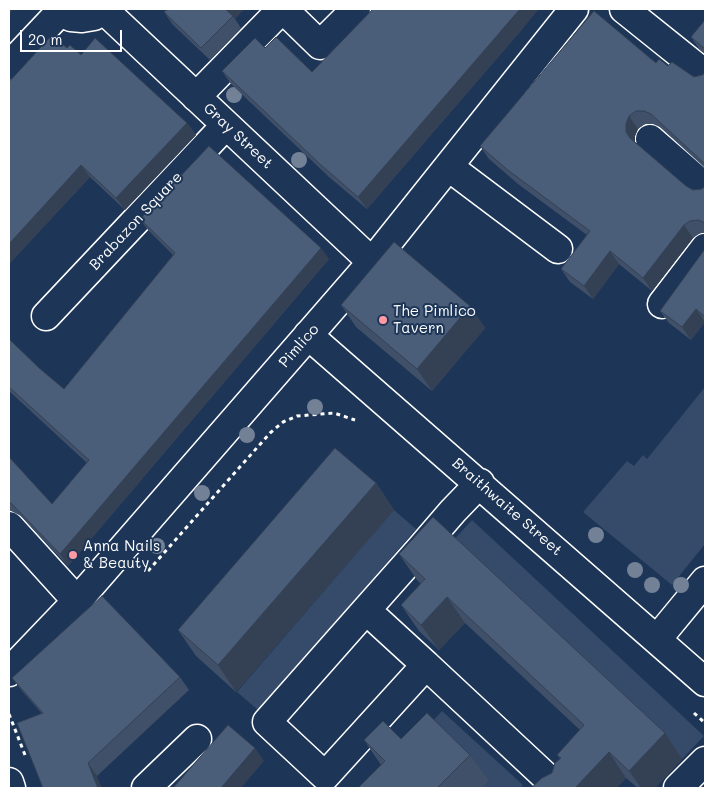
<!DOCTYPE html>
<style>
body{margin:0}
#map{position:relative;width:714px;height:797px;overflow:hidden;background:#1d3557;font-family:Mali,sans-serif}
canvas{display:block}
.frame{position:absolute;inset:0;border:10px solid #fff;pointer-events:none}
.scale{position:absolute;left:20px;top:30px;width:102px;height:22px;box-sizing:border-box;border:2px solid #fff;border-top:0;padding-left:6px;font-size:15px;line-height:18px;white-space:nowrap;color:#fff;-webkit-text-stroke:4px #1d3557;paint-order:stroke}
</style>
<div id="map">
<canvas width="714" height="797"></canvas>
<div class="frame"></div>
<div class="scale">20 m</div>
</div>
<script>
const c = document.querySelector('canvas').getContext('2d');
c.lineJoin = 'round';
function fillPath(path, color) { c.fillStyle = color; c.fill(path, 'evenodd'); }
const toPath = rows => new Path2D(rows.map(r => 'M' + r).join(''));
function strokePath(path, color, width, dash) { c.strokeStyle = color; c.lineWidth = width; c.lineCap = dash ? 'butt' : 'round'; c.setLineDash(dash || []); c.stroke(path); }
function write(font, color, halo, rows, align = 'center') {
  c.font = font + ' Mali,sans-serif'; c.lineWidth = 4; c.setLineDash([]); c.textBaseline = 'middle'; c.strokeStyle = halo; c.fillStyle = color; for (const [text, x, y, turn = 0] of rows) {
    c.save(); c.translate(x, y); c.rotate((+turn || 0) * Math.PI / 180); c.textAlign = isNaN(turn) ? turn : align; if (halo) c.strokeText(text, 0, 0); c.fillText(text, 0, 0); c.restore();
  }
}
fillPath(toPath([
 [705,387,705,544,672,585,583,512,627,461,634,466,643,455,647,459],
 [394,510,416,529,258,710,237,692],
 [472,520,704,736,682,759,451,543],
 [442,711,523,785,520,788,482,788,489,781,430,724]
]), '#364b69');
const minor = toPath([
 [57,9,71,17,82,18,94,16,105,9],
 [283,9,320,45,356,9],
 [624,9,705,74],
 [104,10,372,262],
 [9,66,60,12],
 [196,97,282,9],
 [650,139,705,187],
 [449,167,558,249],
 [662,304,705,248],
 [46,316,226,125],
 [308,335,705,682],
 [9,526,77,601],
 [366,610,426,665,325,776,267,722,366,610,421,548,453,511,480,483],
 [658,638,705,581],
 [426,665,558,788],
 [9,672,77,601,372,262,574,9],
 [9,782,11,788],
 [146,788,197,739],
 [678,788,705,761]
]);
strokePath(minor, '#fff', 31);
strokePath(toPath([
 [148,571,270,433,283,422,297,416,334,413,355,420],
 [694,713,705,723],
 [9,714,25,755]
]), '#fff', 3, [4, 4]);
strokePath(minor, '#1d3557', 28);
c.fillStyle = '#738196';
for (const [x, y] of [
 [234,95],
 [299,160],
 [315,407],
 [247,435],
 [202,493],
 [596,535],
 [157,546],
 [635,570],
 [652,585],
 [681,585]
]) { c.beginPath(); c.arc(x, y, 8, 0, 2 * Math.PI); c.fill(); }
fillPath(toPath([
 [168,9,244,9,235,19,241,28,210,60,173,25,164,12],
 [705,20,705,54,700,50,691,37],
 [524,27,367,209,329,177,231,84,222,71,265,48,312,72],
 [67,48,187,123,196,135,125,210,90,177,9,264],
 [656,63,668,66,694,77,702,75,705,73,705,168,660,127,653,124,645,124,638,129,635,136,635,142,686,186,693,190,702,189,705,186,705,233,700,233,693,238,652,291,619,264,593,299,570,282,561,269,587,235,518,184,489,159,480,146],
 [140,219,329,259,68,566,21,516,9,510,9,457,52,504,87,463,9,391,9,339,39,368,64,389,173,255,148,230],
 [705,249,705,323,705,322,691,340,669,323,660,311],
 [341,305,470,306,485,328,432,391,356,327],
 [376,483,394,510,236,692,196,656,178,630],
 [399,554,682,759,655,788,638,788,626,778,616,788,531,788,552,773,560,759,557,755,580,730,465,623,439,650,419,631,401,605,421,584,417,580],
 [180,677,189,690,97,776,22,691,12,678],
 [401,739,470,755,489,781,482,788,358,788,381,765,364,740]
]), '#405068');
fillPath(toPath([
 [9,9,10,9,12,11,9,14],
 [225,9,244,9,235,19],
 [520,9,539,9,524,27,367,209,358,197],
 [629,116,638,129,635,136,635,144,626,132,626,124],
 [187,123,196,135,125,210,116,198],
 [81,165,90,177,9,264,9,244],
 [684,225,693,238,652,291,643,278],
 [321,248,329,259,68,566,60,554],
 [610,251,619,264,593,299,584,286],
 [470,306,485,328,432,391,417,369],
 [696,309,705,322,691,340,682,327],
 [376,483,394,510,236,692,218,665],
 [447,597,465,623,439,650,421,625],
 [665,733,682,759,655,788,641,788,629,771],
 [255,748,264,761,241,788,221,788],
 [609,752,626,778,616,788,575,788],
 [88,763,97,776,102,788,98,788]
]), '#344155');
const building = toPath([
 [168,9,225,9,233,16,201,48,164,12,168,9],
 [373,9,520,9,358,197,321,165,222,71,255,38,265,48,276,37,312,72,373,9],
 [594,11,656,63,659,59,668,66,672,62,694,77,702,75,705,73,705,164,651,114,644,111,636,111,629,116,626,124,626,132,630,138,686,186,693,190,702,189,705,186,705,223,699,220,690,221,684,225,643,278,610,251,584,286,561,269,590,231,509,171,480,146,594,11],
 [705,20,705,49,691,37,705,20],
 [52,35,67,48,70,45,81,55,95,38,187,123,116,198,81,165,9,244,9,82,52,35],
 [209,146,321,248,60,554,12,504,9,502,9,457,52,504,89,460,9,387,9,339,39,368,64,389,175,253,140,219,209,146],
 [394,242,470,306,417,369,341,305,394,242],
 [705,249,705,317,696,309,682,327,660,311,705,249],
 [335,448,376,483,218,665,178,630,335,448],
 [433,517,665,733,629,771,609,752,575,788,531,788,542,778,552,773,555,763,561,758,557,755,584,725,447,597,421,625,401,605,425,579,399,554,433,517],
 [102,596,180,677,88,763,98,788,43,788,17,723,43,713,12,678,102,596],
 [427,713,470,755,437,788,358,788,385,761,364,740,383,721,401,739,427,713],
 [228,725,255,748,221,788,173,788,228,725]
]);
fillPath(building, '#4a5d79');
strokePath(building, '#344155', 1);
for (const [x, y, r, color] of [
 [383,320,5,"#ff9aa2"],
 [73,555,5,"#ff9aa2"]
]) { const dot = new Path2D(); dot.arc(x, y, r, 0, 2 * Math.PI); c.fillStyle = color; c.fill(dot); strokePath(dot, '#1d3557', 2); }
write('15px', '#fff', '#1d3557', [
 ["Gray Street",238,136,43],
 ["Brabazon Square",136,221,-47],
 ["Pimlico",299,346,-49],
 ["Braithwaite Street",507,507,41]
]);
write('15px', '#fff', '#1d3557', [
 ["The Pimlico",393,311],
 ["Tavern",393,328],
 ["Anna Nails",83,546],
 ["& Beauty",83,563]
], 'left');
</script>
